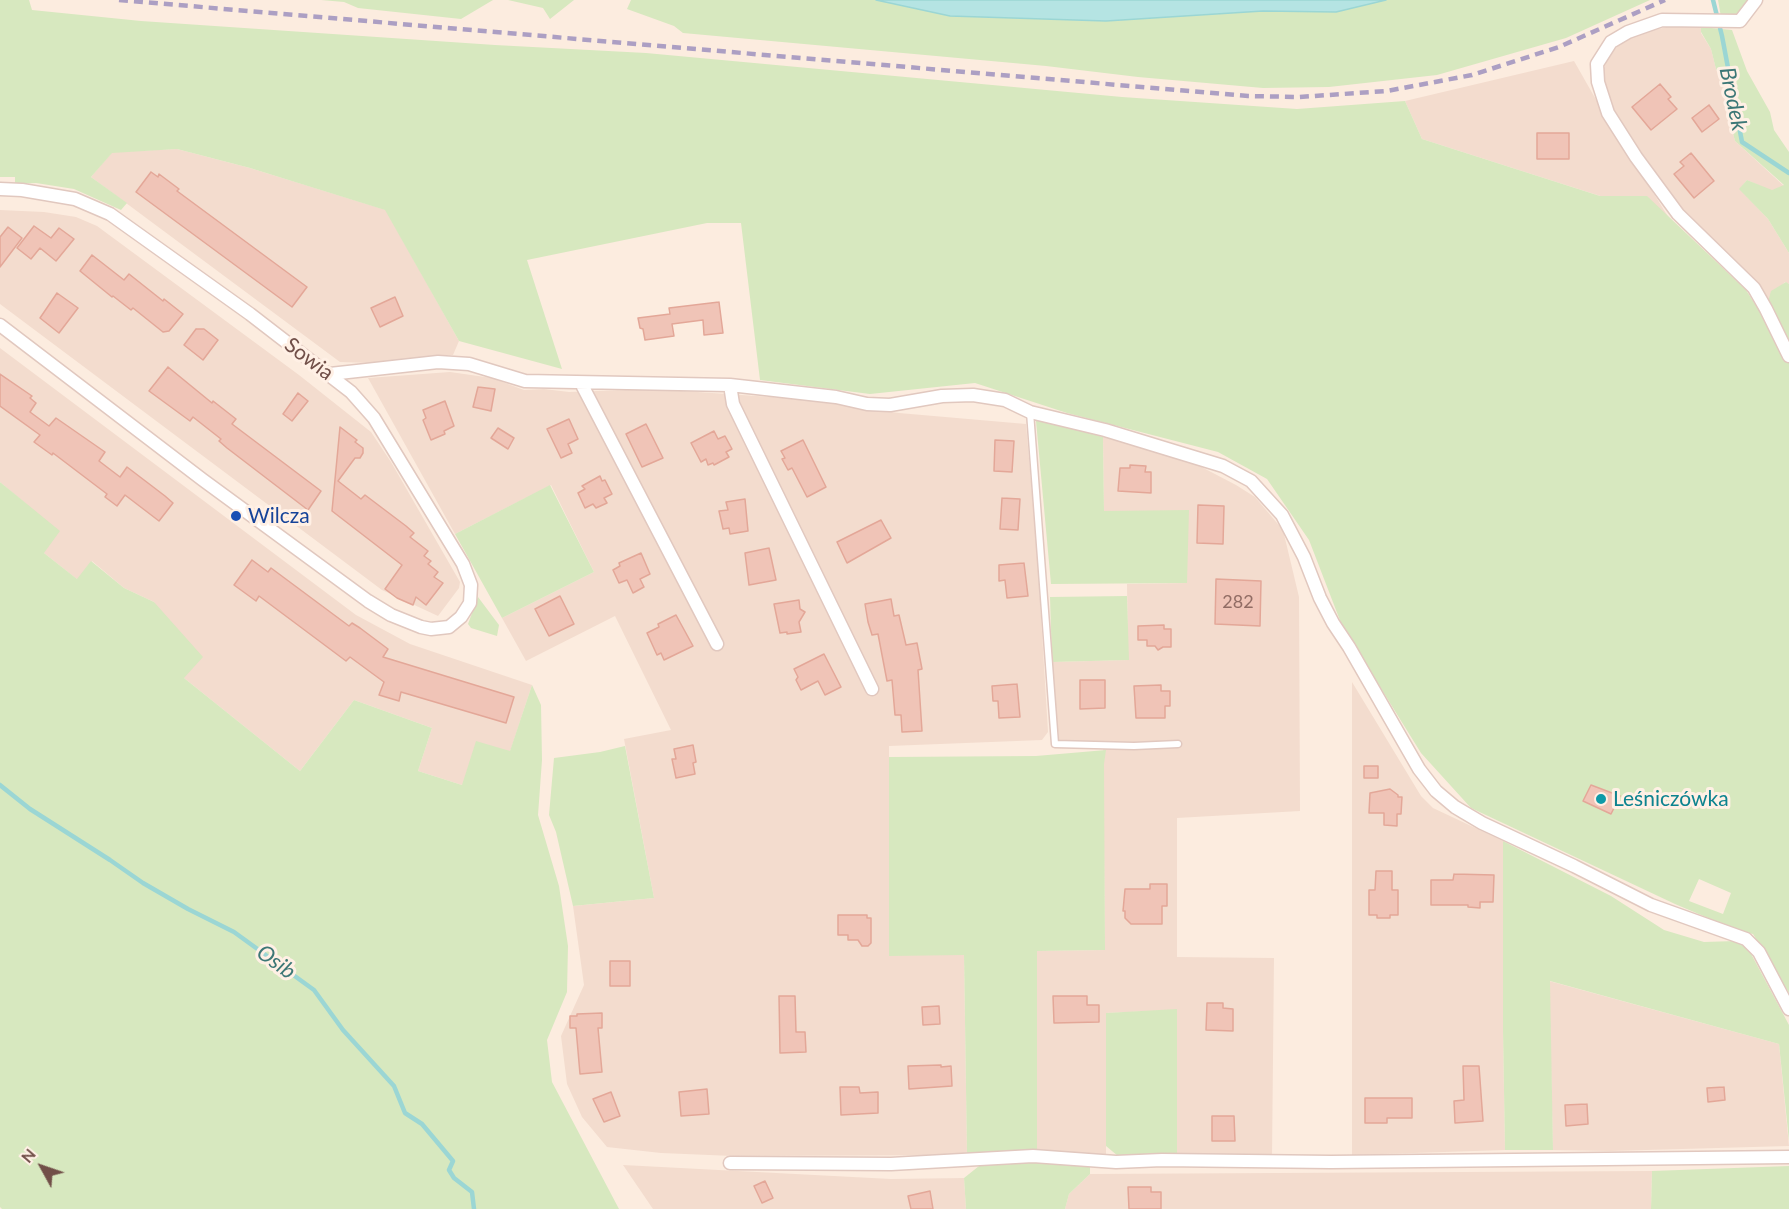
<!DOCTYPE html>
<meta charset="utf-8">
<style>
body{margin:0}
#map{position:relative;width:1789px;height:1209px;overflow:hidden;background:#fcecdf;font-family:Lato,sans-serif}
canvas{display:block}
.north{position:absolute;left:12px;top:1137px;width:60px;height:60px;-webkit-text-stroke:4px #fff0e5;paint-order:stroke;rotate:310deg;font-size:16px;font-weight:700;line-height:24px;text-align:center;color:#714f48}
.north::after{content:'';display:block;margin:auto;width:21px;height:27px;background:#714f48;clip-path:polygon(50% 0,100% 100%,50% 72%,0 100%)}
</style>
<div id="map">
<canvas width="1789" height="1209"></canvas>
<div class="north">N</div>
</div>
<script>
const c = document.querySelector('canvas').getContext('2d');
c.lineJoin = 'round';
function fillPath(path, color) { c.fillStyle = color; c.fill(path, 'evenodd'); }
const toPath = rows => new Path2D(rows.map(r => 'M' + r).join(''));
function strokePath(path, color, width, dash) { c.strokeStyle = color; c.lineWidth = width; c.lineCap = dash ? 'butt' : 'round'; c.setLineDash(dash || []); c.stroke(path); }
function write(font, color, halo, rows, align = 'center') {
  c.font = font + ' Lato,sans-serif'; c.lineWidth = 6; c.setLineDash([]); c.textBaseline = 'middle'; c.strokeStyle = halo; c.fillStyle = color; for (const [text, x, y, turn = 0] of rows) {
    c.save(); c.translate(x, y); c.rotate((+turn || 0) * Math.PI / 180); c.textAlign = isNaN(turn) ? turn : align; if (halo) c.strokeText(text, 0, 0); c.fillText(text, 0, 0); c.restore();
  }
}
fillPath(toPath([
 [1671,26,1701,27,1701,33,1711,49,1716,69,1730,95,1727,109,1735,141,1784,186,1772,191,1747,180,1740,189,1768,219,1789,253,1789,284,1785,282,1768,302,1685,213,1610,109,1602,75,1608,56,1623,41,1650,31],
 [1574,61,1607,119,1669,218,1422,139,1405,101],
 [177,149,250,168,386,210,459,341,453,355,372,363,340,362,91,177,112,152],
 [0,210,44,212,76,217,97,226,299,375,371,432,391,462,460,582,459,588,438,616,382,590,0,304],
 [0,348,356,615,410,644,532,685,510,752,462,785,418,771,432,728,354,700,300,771,184,678,154,602,124,588,92,561,78,580,44,553,27,505,0,482],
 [450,372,492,378,524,390,544,389,569,392,653,389,801,399,899,413,1026,424,1037,550,1048,732,1042,740,889,746,889,955,964,955,967,1155,733,1156,661,1153,607,1147,582,1117,567,1084,561,1036,584,985,573,906,654,898,624,739,671,730,615,616,526,661,502,618,594,572,551,485,455,534,368,378],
 [1103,437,1190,461,1236,485,1255,497,1283,530,1299,597,1300,811,1177,818,1177,957,1274,958,1272,1157,1177,1155,1177,1010,1106,1013,1106,1156,1037,1151,1037,951,1105,950,1103,743,1059,741,1052,662,1128,660,1127,584,1186,583,1104,511],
 [1352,682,1421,796,1433,808,1503,841,1503,1031,1505,1150,1352,1155],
 [1549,981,1779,1044,1789,1146,1610,1151,1553,1150],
 [623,1165,891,1179,964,1178,966,1209,653,1209],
 [1652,1171,1651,1209,1065,1209,1069,1194,1090,1174]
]), '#f3dcce');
fillPath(toPath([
 [0,0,29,0,32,10,141,21,495,45,646,53,1122,97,1297,109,1405,101,1422,139,1600,196,1647,196,1746,290,1789,357,1789,993,1753,934,1739,931,1675,904,1471,808,1421,753,1372,674,1341,623,1309,540,1267,479,1218,452,1067,413,975,383,870,394,760,380,741,223,707,223,527,260,562,369,459,341,385,210,250,168,177,149,112,153,91,177,127,203,121,210,74,189,36,183,15,184,15,177,0,177],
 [1699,879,1731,893,1723,914,1689,901],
 [321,0,493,0,461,19,358,8,344,2],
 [508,0,574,0,550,19,543,8],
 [631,0,876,0,950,16,1106,21,1263,11,1336,12,1386,0,1650,0,1566,38,1437,75,1329,87,1263,88,1138,77,1046,66,683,33,674,26,627,9],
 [1718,0,1750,0,1736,17,1721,17],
 [1701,27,1732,30,1747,71,1770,112,1774,130,1789,152,1789,253,1768,219,1739,189,1747,180,1772,190,1784,185,1735,141,1727,109,1730,95,1716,69,1711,49,1701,32],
 [1786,282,1789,284,1789,354,1768,302,1771,291],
 [1036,421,1046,421,1103,437,1104,511,1189,510,1187,583,1051,584],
 [0,482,60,531,44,553,77,579,91,561,124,588,154,602,203,657,184,678,300,771,354,700,432,728,418,771,462,785,476,741,510,751,532,685,541,705,542,760,538,815,559,886,568,946,567,992,547,1040,552,1082,619,1209,2,1209,0,1207],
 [550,485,594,572,502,618,455,534],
 [1127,596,1129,660,1052,662,1050,597],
 [478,597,499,625,497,636,471,628,468,624],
 [625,746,654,898,573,906,556,832,549,815,554,758,600,752],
 [1106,750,1104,764,1105,950,1037,951,1037,1151,967,1155,964,955,889,956,889,757,1036,756],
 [1503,841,1611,896,1664,930,1704,942,1736,941,1749,950,1789,1025,1789,1141,1779,1044,1550,981,1553,1150,1505,1150,1503,1031],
 [1177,1009,1177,1155,1118,1156,1106,1146,1106,1013],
 [1030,1161,1090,1166,1090,1174,1069,1194,1065,1209,966,1209,964,1178,979,1166],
 [1789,1166,1789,1209,1651,1209,1652,1171]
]), '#d7e8bf');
const water = toPath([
 [876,0,1386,0,1336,12,1263,11,1106,21,950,16,876,0]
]);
fillPath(water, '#b5e4e3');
strokePath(water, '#9bd6d4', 1.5);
strokePath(toPath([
 [1713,0,1722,36,1742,142,1789,173],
 [0,785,30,809,110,860,143,883,188,909,234,932,314,990,343,1030,394,1086,405,1113,422,1124,453,1161,449,1170,454,1178,472,1192,474,1209]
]), '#9bd6d4', 4.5);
const building = toPath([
 [1660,84,1671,97,1668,99,1677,109,1651,130,1632,107,1660,84],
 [1709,105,1719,119,1702,132,1692,118,1709,105],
 [1537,133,1569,133,1569,159,1537,159,1537,133],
 [1691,153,1714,181,1694,198,1674,174,1684,166,1680,162,1691,153],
 [151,172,158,177,159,174,179,189,177,191,307,287,292,307,136,192,151,172],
 [34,226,51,238,59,228,74,239,56,261,40,248,31,259,17,248,34,226],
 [8,227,22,238,0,267,0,237,8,227],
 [92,255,124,280,129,274,163,301,164,299,183,314,169,331,163,332,133,308,131,310,113,296,112,297,80,271,92,255],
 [57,293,78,308,59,333,40,318,57,293],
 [395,297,403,316,380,327,371,308,395,297],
 [719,302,723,333,704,335,703,320,672,324,674,336,645,340,643,329,640,328,638,318,670,314,669,308,719,302],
 [196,329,204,329,218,340,203,360,184,345,196,329],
 [168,367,212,403,213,401,236,419,232,424,321,491,308,510,227,448,219,441,221,439,193,417,190,421,149,391,168,367],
 [0,374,32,396,30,398,36,403,30,412,49,426,56,418,105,452,99,461,120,477,127,467,165,496,173,503,159,521,125,495,117,506,105,497,107,494,53,453,52,455,34,442,40,435,0,406,0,374],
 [478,387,495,389,491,411,473,407,478,387],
 [298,393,308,401,292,421,283,414,298,393],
 [445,401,454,426,444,431,445,434,431,440,423,420,426,418,423,410,445,401],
 [569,419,578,439,568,444,572,453,561,458,547,429,569,419],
 [646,424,663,458,642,467,626,434,646,424],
 [340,427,357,440,355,442,363,448,363,453,360,458,355,458,338,481,361,499,365,495,406,526,414,533,410,537,428,551,424,556,431,561,428,564,438,572,434,577,443,583,426,605,416,597,413,605,397,598,385,589,402,565,332,511,340,427],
 [498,428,514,438,508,449,491,438,498,428],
 [714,431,718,439,725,436,732,449,726,452,729,457,714,465,713,463,708,465,706,459,701,462,691,443,714,431],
 [803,440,826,487,807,497,792,468,788,470,782,459,785,458,781,451,803,440],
 [995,440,1014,441,1012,472,994,471,995,440],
 [1130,465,1146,466,1145,472,1151,472,1151,493,1118,491,1120,468,1130,468,1130,465],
 [600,476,602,481,605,480,612,494,604,498,607,503,596,508,593,504,585,508,578,493,585,489,582,486,600,476],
 [1002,498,1020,499,1018,530,1000,529,1002,498],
 [745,499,748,531,730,534,729,528,723,529,719,511,728,510,726,502,745,499],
 [1198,505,1224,506,1223,544,1197,543,1198,505],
 [881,520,891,538,847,563,837,542,881,520],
 [769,548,776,580,749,585,745,553,769,548],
 [641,553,650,574,640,579,644,587,633,593,627,580,619,583,613,570,620,566,619,563,641,553],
 [252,560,268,572,271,568,349,626,352,623,360,628,388,649,383,657,514,697,506,723,401,692,399,701,379,695,384,682,350,657,346,661,259,596,256,601,234,585,252,560],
 [1024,563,1028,596,1007,598,1005,580,999,581,999,565,1024,563],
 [1216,579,1261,581,1260,626,1215,624,1216,579],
 [560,596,574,624,549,636,535,609,560,596],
 [891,599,894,616,899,615,906,645,917,643,922,669,918,670,922,731,902,732,901,715,895,715,892,680,887,681,878,634,872,635,868,622,865,604,891,599],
 [799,600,800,609,805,612,799,622,801,632,787,634,787,632,780,633,774,604,799,600],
 [676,615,693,646,664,660,661,653,657,655,647,633,659,627,658,624,676,615],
 [1164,625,1164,629,1171,629,1171,647,1163,647,1158,650,1155,646,1147,646,1147,640,1138,640,1138,626,1164,625],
 [824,654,841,687,825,695,818,681,801,690,796,680,798,677,794,669,824,654],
 [1080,680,1105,680,1105,708,1080,709,1080,680],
 [1017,684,1020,717,999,718,998,701,993,701,992,686,1017,684],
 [1161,685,1161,691,1170,691,1170,706,1165,706,1165,718,1136,718,1134,686,1161,685],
 [693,745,696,762,693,763,695,774,676,778,672,759,676,759,674,749,693,745],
 [1364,766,1378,766,1378,778,1364,778,1364,766],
 [1591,785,1620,796,1611,814,1583,801,1591,785],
 [1390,789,1398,795,1398,797,1402,797,1401,814,1397,814,1397,826,1384,825,1384,813,1369,813,1370,793,1390,789],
 [1376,871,1392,871,1392,890,1398,890,1398,915,1390,915,1390,918,1377,918,1377,915,1369,915,1369,890,1375,890,1376,871],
 [1454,874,1494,875,1493,902,1480,902,1480,908,1468,907,1468,905,1431,905,1431,880,1453,880,1454,874],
 [1150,884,1167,884,1167,906,1162,906,1162,924,1131,924,1125,918,1125,911,1123,911,1125,889,1150,889,1150,884],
 [838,915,867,915,867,918,871,918,871,943,868,946,862,946,858,940,848,940,848,935,838,935,838,915],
 [610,961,630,961,630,986,610,986,610,961],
 [779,996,795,996,796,1032,805,1032,806,1052,780,1053,779,996],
 [1053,996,1087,996,1087,1005,1099,1005,1099,1022,1054,1023,1053,996],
 [1207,1003,1223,1003,1223,1008,1233,1009,1233,1031,1206,1030,1207,1003],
 [939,1006,940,1024,923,1025,922,1007,939,1006],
 [602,1013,602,1028,598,1028,602,1072,580,1074,576,1028,570,1028,570,1016,577,1016,577,1014,602,1013],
 [941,1065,941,1067,951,1066,952,1086,909,1089,908,1066,941,1065],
 [1463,1066,1479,1066,1483,1121,1455,1123,1454,1101,1464,1100,1463,1066],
 [840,1087,859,1087,860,1093,878,1092,878,1113,841,1115,840,1087],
 [1724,1087,1725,1100,1708,1102,1707,1088,1724,1087],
 [707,1089,709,1114,681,1116,679,1092,707,1089],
 [611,1092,620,1116,604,1122,593,1099,611,1092],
 [1365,1098,1412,1098,1412,1118,1387,1118,1387,1123,1365,1123,1365,1098],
 [1587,1104,1588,1124,1566,1126,1565,1105,1587,1104],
 [1212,1116,1234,1116,1235,1141,1212,1141,1212,1116],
 [765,1181,773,1198,762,1203,754,1186,765,1181],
 [1128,1187,1151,1187,1151,1192,1161,1192,1161,1209,1129,1209,1128,1187],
 [930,1191,933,1209,911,1209,908,1196,930,1191]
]);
fillPath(building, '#f0c4b7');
strokePath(building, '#e3a798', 1.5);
const service = toPath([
 [1030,412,1055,744,1134,746,1178,744]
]);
const minor = toPath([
 [1756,0,1740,21,1662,20,1628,32,1611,42,1597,64,1598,82,1608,113,1636,157,1678,214,1754,288,1766,309,1789,356],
 [0,189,22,190,75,199,110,214,250,314,351,392,374,418,463,564,471,585,470,603,461,617,449,627,431,629,421,627,391,615,368,601,203,480,0,325],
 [330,374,438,362,469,364,525,381,730,385,836,397,867,404,890,405,942,396,973,395,1005,400,1030,412,1105,430,1223,466,1251,481,1282,515,1304,557,1320,598,1333,623,1349,647,1419,769,1436,791,1455,807,1482,823,1574,866,1651,905,1746,939,1759,952,1789,1009],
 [581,383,717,644],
 [730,385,733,404,872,689],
 [730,1163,891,1164,1033,1156,1116,1162,1162,1160,1331,1162,1789,1157]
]);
strokePath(service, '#e1c8bf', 9);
strokePath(minor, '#e1c8bf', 15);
strokePath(service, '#fff', 6);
strokePath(minor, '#fff', 12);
strokePath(toPath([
 [119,0,1248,96,1299,97,1387,91,1472,75,1559,47,1665,0]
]), '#ac9fc3', 4.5, [9, 6]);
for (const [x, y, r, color] of [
 [236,516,6,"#1a4fb4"],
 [1601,799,6,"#0f9aa8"]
]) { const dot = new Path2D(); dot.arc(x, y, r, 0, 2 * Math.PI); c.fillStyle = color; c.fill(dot); strokePath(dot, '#fff0e5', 2); }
write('18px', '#916c64', null, [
 ["282",1238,602]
]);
write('21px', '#714f48', '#fff0e5', [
 ["Sowia",309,359,37]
]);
write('21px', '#164399', '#fff0e5', [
 ["Wilcza",248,516]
], 'left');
write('21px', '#0d838f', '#fff0e5', [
 ["Leśniczówka",1613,799]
], 'left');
write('italic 22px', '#3c7776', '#fff0e5', [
 ["Brodek",1733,99,78],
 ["Osib",276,962,36]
]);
</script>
